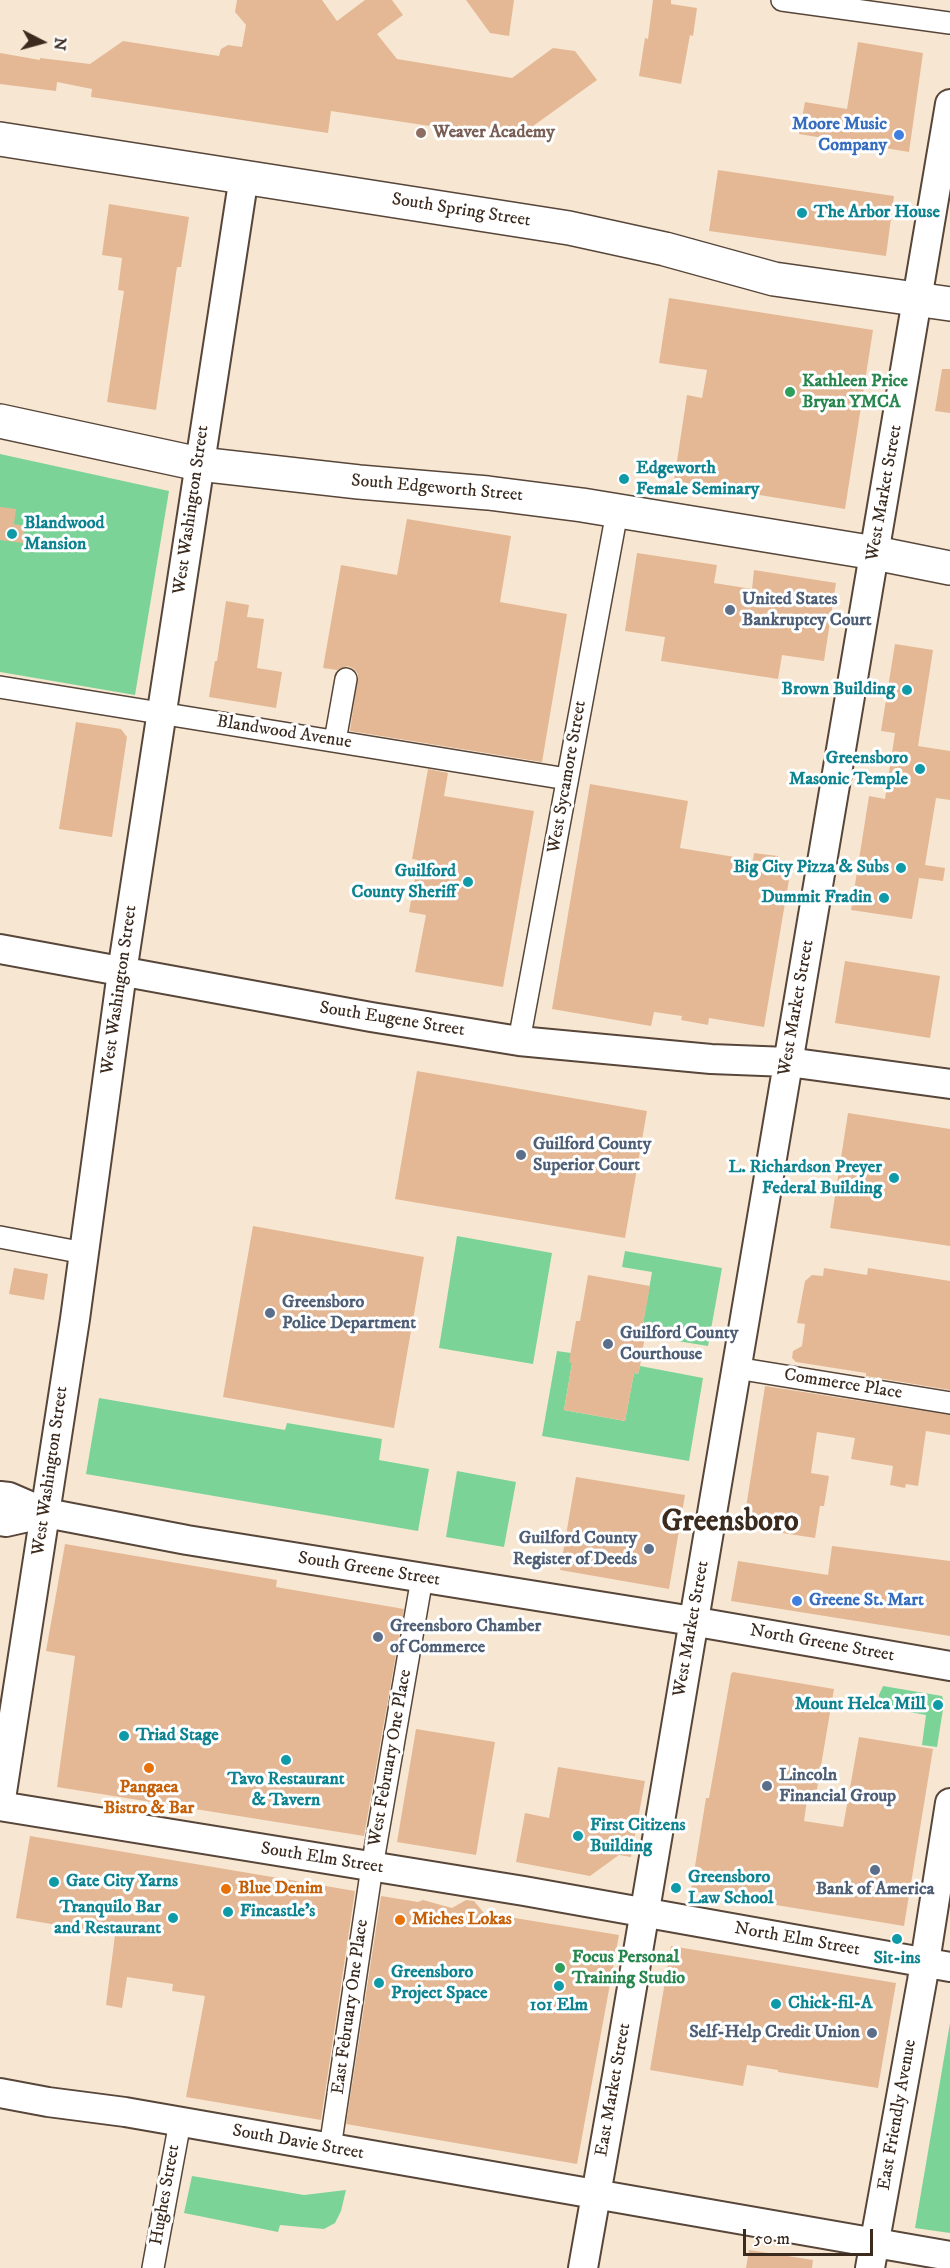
<!DOCTYPE html>
<style>
body{margin:0}
#map{position:relative;width:950px;height:2268px;overflow:hidden;background:#f7e7d2;font-family:"IM FELL DW Pica",serif}
canvas{display:block}
.north{position:absolute;left:12px;top:12px;width:60px;height:60px;-webkit-text-stroke:4px #fff;paint-order:stroke;rotate:96deg;font-size:16px;font-weight:700;line-height:24px;text-align:center;color:#3b2a1e}
.north::after{content:'';display:block;margin:auto;width:21px;height:27px;background:#3b2a1e;clip-path:polygon(50% 0,100% 100%,50% 72%,0 100%)}
.scale{position:absolute;left:743px;top:2229px;width:130px;height:27px;box-sizing:border-box;border:3px solid #3b2a1e;border-top:0;padding-left:8px;font-size:18px;line-height:21px;white-space:nowrap;color:#3b2a1e;-webkit-text-stroke:4px #fff;paint-order:stroke}
</style>
<div id="map">
<canvas width="950" height="2268"></canvas>
<div class="north">N</div>
<div class="scale">50 m</div>
</div>
<script>
const c = document.querySelector('canvas').getContext('2d');
c.lineJoin = 'round';
function fillPath(path, color) { c.fillStyle = color; c.fill(path, 'evenodd'); }
const toPath = rows => new Path2D(rows.map(r => 'M' + r).join(''));
function strokePath(path, color, width, dash) { c.strokeStyle = color; c.lineWidth = width; c.lineCap = dash ? 'butt' : 'round'; c.setLineDash(dash || []); c.stroke(path); }
function write(font, color, halo, rows, align = 'center') {
  c.font = font + ' "IM FELL DW Pica",serif'; c.lineWidth = 6; c.setLineDash([]); c.textBaseline = 'middle'; c.strokeStyle = halo; c.fillStyle = color; for (const [text, x, y, turn = 0] of rows) {
    c.save(); c.translate(x, y); c.rotate((+turn || 0) * Math.PI / 180); c.textAlign = isNaN(turn) ? turn : align; if (halo) c.strokeText(text, 0, 0); c.fillText(text, 0, 0); c.restore();
  }
}
fillPath(toPath([
 [0,454,169,491,135,695,0,672],
 [457,1236,552,1253,533,1364,439,1348],
 [625,1251,722,1268,708,1346,641,1335,652,1272,622,1267],
 [557,1351,571,1353,572,1363,564,1410,625,1421,634,1373,638,1374,640,1366,703,1378,689,1461,542,1436],
 [99,1398,285,1430,287,1423,382,1439,379,1460,429,1469,418,1531,86,1474],
 [457,1471,516,1482,504,1547,446,1537],
 [883,1686,942,1696,944,1703,937,1747,922,1745,926,1715,887,1708,880,1703,879,1695],
 [950,2023,950,2233,915,2228],
 [192,2176,304,2195,346,2190,341,2211,335,2223,324,2229,280,2225,278,2232,184,2213]
]), '#7cd398');
fillPath(toPath([
 [237,0,322,0,337,21,365,0,392,0,403,15,377,34,397,59,512,78,553,48,575,51,597,80,515,139,331,111,328,133,91,97,92,89,57,82,56,91,0,84,0,53,40,60,40,58,90,64,123,41,219,56,221,49,228,45,242,47,246,25,235,12],
 [466,0,514,0,509,36,490,33],
 [653,0,671,0,671,4,697,8,693,36,690,35,681,84,639,76,645,38,648,39],
 [858,42,923,53,909,152,799,134,805,102,847,109],
 [718,170,894,196,886,256,709,231],
 [109,204,189,217,181,267,177,267,156,410,107,402,124,291,118,290,122,258,102,255],
 [669,298,873,330,845,509,674,481,687,395,702,398,707,370,659,363],
 [942,369,950,369,950,413,935,411],
 [0,507,16,509,14,524,25,526,23,543,0,540],
 [407,519,511,536,500,602,567,614,542,762,350,731,358,674,354,669,348,666,337,670,323,668,341,565,397,575],
 [637,553,717,565,714,583,752,589,754,570,836,583,824,661,782,655,778,679,661,661,665,637,625,631],
 [226,601,249,605,247,617,264,619,257,668,282,672,276,708,209,697,215,661,217,661],
 [895,644,933,650,918,746,950,751,950,800,936,798,925,865,945,868,943,881,919,878,912,919,851,910,869,796,885,799,895,733,881,731],
 [76,722,121,729,127,737,112,837,59,829],
 [428,769,448,773,444,796,534,811,503,987,415,972,426,915,409,912,418,860,412,859],
 [590,784,688,801,680,848,753,860,754,853,778,856,778,860,792,862,764,1027,709,1018,708,1025,681,1020,682,1016,654,1012,651,1026,552,1009],
 [845,961,940,976,930,1038,835,1023],
 [417,1071,647,1111,625,1238,395,1199],
 [848,1113,950,1129,950,1246,830,1228],
 [253,1226,424,1257,394,1428,223,1397],
 [14,1268,48,1274,44,1300,9,1294],
 [824,1268,867,1275,868,1268,950,1281,950,1390,866,1376,866,1373,796,1362,792,1358,793,1351,802,1346,805,1324,797,1323,805,1281,812,1275,823,1276],
 [588,1275,650,1286,641,1335,645,1336,640,1366,638,1374,634,1373,625,1421,564,1410,572,1363,569,1362,576,1321,580,1321],
 [765,1386,950,1415,950,1435,926,1431,918,1486,906,1484,905,1488,890,1485,893,1466,851,1459,855,1438,817,1432,811,1473,829,1476,824,1506,820,1506,815,1538,743,1527],
 [576,1477,685,1495,669,1589,560,1570],
 [65,1544,277,1580,276,1587,404,1609,364,1836,57,1787,75,1656,46,1651],
 [832,1546,950,1561,950,1636,731,1601,738,1561,828,1575],
 [733,1672,834,1689,816,1795,808,1793,804,1821,843,1827,859,1737,933,1749,904,1926,691,1891,706,1798,709,1798,731,1674],
 [416,1729,495,1742,476,1855,397,1842],
 [558,1767,645,1781,631,1857,619,1855,590,1876,516,1862,525,1813,549,1818],
 [30,1836,355,1891,321,2120,186,2097,205,1996,172,1991,173,1984,127,1977,122,2008,106,2005,115,1935,16,1918],
 [381,1896,418,1902,423,1900,452,1908,466,1900,474,1901,484,1913,619,1935,577,2164,346,2124],
 [671,1946,896,1983,878,2088,778,2072,778,2070,747,2065,743,2086,650,2070],
 [749,2250,813,2260,812,2268,746,2268]
]), '#e4b895');
const street = toPath([
 [782,0,950,23],
 [0,687,567,779],
 [335,741,346,679],
 [519,1041,617,512],
 [0,1237,84,1253],
 [736,1368,950,1403],
 [330,2148,372,1867,422,1578],
 [153,2268,180,2122]
]);
const secondary = toPath([
 [0,949,371,1017,519,1041,711,1059,788,1062,950,1084],
 [0,1496,9,1497,46,1513,187,1540,674,1618,950,1666],
 [0,1521,6,1522,46,1513],
 [0,1805,75,1319,122,972,244,176],
 [0,1806,524,1891,950,1967],
 [0,2093,48,2102,125,2112,950,2256],
 [583,2268,617,2076,950,104],
 [870,2268,922,1981,950,1803]
]);
const primary = toPath([
 [0,139,569,228,665,249,774,279,950,304],
 [0,421,199,464,359,482,488,493,582,505,875,553,950,568]
]);
strokePath(street, '#574639', 24);
strokePath(secondary, '#574639', 32);
strokePath(primary, '#574639', 36);
strokePath(street, '#fff', 21);
strokePath(secondary, '#fff', 28);
strokePath(primary, '#fff', 33);
for (const [x, y, r, color] of [
 [421,133,6,"#8d6e63"],
 [899,135,6,"#3f7fe0"],
 [802,213,6,"#0f9aa8"],
 [790,392,6,"#2e9e5b"],
 [624,479,6,"#0f9aa8"],
 [12,534,6,"#0f9aa8"],
 [730,610,6,"#5c6f8a"],
 [907,690,6,"#0f9aa8"],
 [920,769,6,"#0f9aa8"],
 [901,868,6,"#0f9aa8"],
 [468,882,6,"#0f9aa8"],
 [884,898,6,"#0f9aa8"],
 [521,1155,6,"#5c6f8a"],
 [894,1178,6,"#0f9aa8"],
 [270,1313,6,"#5c6f8a"],
 [608,1344,6,"#5c6f8a"],
 [649,1549,6,"#5c6f8a"],
 [797,1601,6,"#3f7fe0"],
 [378,1637,6,"#5c6f8a"],
 [938,1705,6,"#0f9aa8"],
 [124,1736,6,"#0f9aa8"],
 [286,1760,6,"#0f9aa8"],
 [149,1768,6,"#e8710a"],
 [767,1786,6,"#5c6f8a"],
 [578,1836,6,"#0f9aa8"],
 [875,1870,6,"#5c6f8a"],
 [54,1882,6,"#0f9aa8"],
 [676,1888,6,"#0f9aa8"],
 [226,1889,6,"#e8710a"],
 [228,1912,6,"#0f9aa8"],
 [173,1918,6,"#0f9aa8"],
 [400,1920,6,"#e8710a"],
 [897,1939,6,"#0f9aa8"],
 [560,1968,6,"#2e9e5b"],
 [379,1983,6,"#0f9aa8"],
 [559,1986,6,"#0f9aa8"],
 [776,2004,6,"#0f9aa8"],
 [872,2033,6,"#5c6f8a"]
]) { const dot = new Path2D(); dot.arc(x, y, r, 0, 2 * Math.PI); c.fillStyle = color; c.fill(dot); strokePath(dot, '#fff', 2); }
write('bold 18px', '#366cbe', '#fff', [
 ["Moore Music",887,125],
 ["Company",887,146],
 ["Greene St. Mart",809,1601,"left"]
], 'right');
write('bold 18px', '#785e54', '#fff', [
 ["Weaver Academy",433,133]
], 'left');
write('18px', '#3b2a1e', '#fff', [
 ["South Spring Street",461,211,9],
 ["South Edgeworth Street",437,489,5],
 ["West Market Street",885,493,-80],
 ["West Washington Street",192,510,-82],
 ["Blandwood Avenue",284,733,9],
 ["West Sycamore Street",568,777,-80],
 ["West Washington Street",120,990,-82],
 ["West Market Street",797,1008,-80],
 ["South Eugene Street",392,1020,9],
 ["Commerce Place",843,1385,9],
 ["West Washington Street",51,1471,-82],
 ["South Greene Street",369,1570,9],
 ["West Market Street",692,1629,-80],
 ["North Greene Street",822,1644,10],
 ["West February One Place",391,1758,-80],
 ["South Elm Street",322,1859,9],
 ["North Elm Street",797,1940,10],
 ["East February One Place",351,2007,-82],
 ["East Market Street",614,2090,-80],
 ["East Friendly Avenue",898,2115,-80],
 ["South Davie Street",298,2143,10],
 ["Hughes Street",166,2195,-80]
]);
write('bold 18px', '#0d838f', '#fff', [
 ["The Arbor House",814,213],
 ["Edgeworth",636,469],
 ["Female Seminary",636,490],
 ["Blandwood",24,524],
 ["Mansion",24,545],
 ["Brown Building",895,690,"right"],
 ["Greensboro",908,759,"right"],
 ["Masonic Temple",908,780,"right"],
 ["Big City Pizza & Subs",889,868,"right"],
 ["Guilford",456,872,"right"],
 ["County Sheriff",456,893,"right"],
 ["Dummit Fradin",872,898,"right"],
 ["L. Richardson Preyer",882,1168,"right"],
 ["Federal Building",882,1189,"right"],
 ["Mount Helca Mill",926,1705,"right"],
 ["Triad Stage",136,1736],
 ["Tavo Restaurant",286,1780,"center"],
 ["& Tavern",286,1801,"center"],
 ["First Citizens",590,1826],
 ["Building",590,1847],
 ["Greensboro",688,1878],
 ["Law School",688,1899],
 ["Gate City Yarns",66,1882],
 ["Tranquilo Bar",161,1908,"right"],
 ["and Restaurant",161,1929,"right"],
 ["Fincastle's",240,1912],
 ["Sit-ins",897,1959,"center"],
 ["Greensboro",391,1973],
 ["Project Space",391,1994],
 ["Chick-fil-A",788,2004],
 ["101 Elm",559,2006,"center"]
], 'left');
write('bold 18px', '#27864d', '#fff', [
 ["Kathleen Price",802,382],
 ["Bryan YMCA",802,403],
 ["Focus Personal",572,1958],
 ["Training Studio",572,1979]
], 'left');
write('bold 18px', '#4e5e75', '#fff', [
 ["United States",742,600],
 ["Bankruptcy Court",742,621],
 ["Guilford County",533,1145],
 ["Superior Court",533,1166],
 ["Greensboro",282,1303],
 ["Police Department",282,1324],
 ["Guilford County",620,1334],
 ["Courthouse",620,1355],
 ["Guilford County",637,1539,"right"],
 ["Register of Deeds",637,1560,"right"],
 ["Greensboro Chamber",390,1627],
 ["of Commerce",390,1648],
 ["Lincoln",779,1776],
 ["Financial Group",779,1797],
 ["Bank of America",875,1890,"center"],
 ["Self-Help Credit Union",860,2033,"right"]
], 'left');
write('bold 18px', '#c56008', '#fff', [
 ["Pangaea",149,1788,"center"],
 ["Bistro & Bar",149,1809,"center"],
 ["Blue Denim",238,1889],
 ["Miches Lokas",412,1920]
], 'left');
write('bold 30px', '#3b2a1e', '#fff', [
 ["Greensboro",730,1524]
]);
</script>
